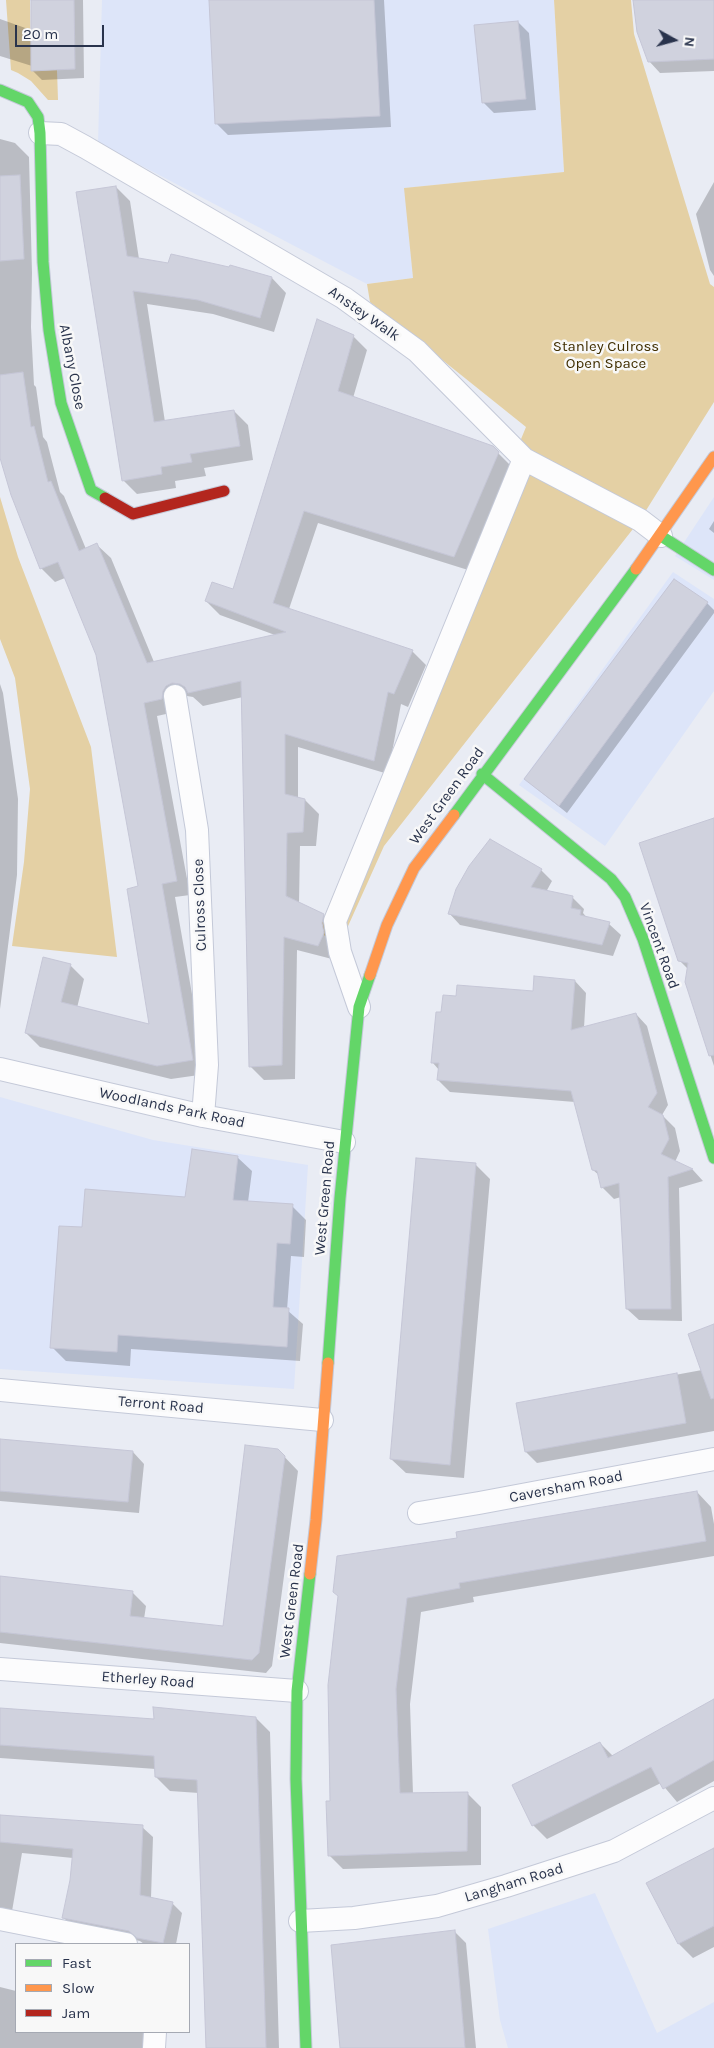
<!DOCTYPE html>
<style>
body{margin:0}
#map{position:relative;width:714px;height:2048px;overflow:hidden;background:#e9ecf4;font-family:Karla,sans-serif}
canvas{display:block}
.legend{position:absolute;left:15px;top:1943px;width:175px;height:90px;box-sizing:border-box;background:#f8f8f8;border:1px solid #a5a9b3;margin:0;padding:6px 9px;list-style:none;font-size:15px;color:#29334c}
.legend li{display:flex;align-items:center;gap:10px;height:25px}
.legend b{width:25px;border:1px solid #a5a9b3}
.north{position:absolute;left:649px;top:15px;width:50px;height:50px;-webkit-text-stroke:4px #f8f8f8;paint-order:stroke;rotate:97deg;font-size:14px;font-weight:700;line-height:20px;text-align:center;color:#29334c}
.north::after{content:'';display:block;margin:auto;width:18px;height:22px;background:#29334c;clip-path:polygon(50% 0,100% 100%,50% 72%,0 100%)}
.scale{position:absolute;left:15px;top:25px;width:89px;height:22px;box-sizing:border-box;border:2px solid #29334c;border-top:0;padding-left:6px;font-size:15px;line-height:18px;white-space:nowrap;color:#29334c;-webkit-text-stroke:4px #f8f8f8;paint-order:stroke}
</style>
<div id="map">
<canvas width="714" height="2048"></canvas>
<ul class="legend">
<li><b style="height:6px;background:#63d668"></b>Fast</li>
<li><b style="height:6px;background:#ff974d"></b>Slow</li>
<li><b style="height:6px;background:#b3261e"></b>Jam</li>
</ul>
<div class="north">N</div>
<div class="scale">20 m</div>
</div>
<script>
const c = document.querySelector('canvas').getContext('2d');
c.lineJoin = 'round';
function fillPath(path, color) { c.fillStyle = color; c.fill(path, 'evenodd'); }
const toPath = rows => new Path2D(rows.map(r => 'M' + r).join(''));
function strokePath(path, color, width, dash) { c.strokeStyle = color; c.lineWidth = width; c.lineCap = dash ? 'butt' : 'round'; c.setLineDash(dash || []); c.stroke(path); }
function write(font, color, halo, rows, align = 'center') {
  c.font = font + ' Karla,sans-serif'; c.lineWidth = 5; c.setLineDash([]); c.textBaseline = 'middle'; c.strokeStyle = halo; c.fillStyle = color; for (const [text, x, y, turn = 0] of rows) {
    c.save(); c.translate(x, y); c.rotate((+turn || 0) * Math.PI / 180); c.textAlign = isNaN(turn) ? turn : align; if (halo) c.strokeText(text, 0, 0); c.fillText(text, 0, 0); c.restore();
  }
}
fillPath(toPath([
 [102,0,554,0,564,172,405,188,413,278,367,284,98,143],
 [714,497,714,580,675,556],
 [673,572,714,599,714,691,605,846,519,785],
 [0,1097,153,1140,308,1165,294,1389,0,1369],
 [595,1893,657,2033,714,2002,714,2048,508,2048,500,2020,488,1929]
]), '#dde5f9');
fillPath(toPath([
 [6,0,30,0,31,70,57,70,58,100,48,100,31,81,18,73,11,70],
 [554,0,631,0,634,34,710,284,714,287,714,402,640,520,384,846,340,944,318,932,526,427,370,302,367,284,413,278,404,188,564,172],
 [0,497,18,557,91,747,117,957,12,946,24,862,30,789,15,678,0,639]
]), '#e4d0a4');
fillPath(toPath([
 [31,0,83,0,84,78,42,80,32,70,32,66,0,56,0,19,31,30],
 [210,0,384,0,391,127,228,135,216,123],
 [634,0,714,0,714,71,660,73,649,61],
 [518,22,529,33,536,110,494,113,483,102],
 [0,139,15,143,29,157,32,273,31,327,34,385,36,387,43,437,47,442,60,492,64,496,86,549,97,545,111,558,154,662,275,635,220,615,206,601,234,591,353,336,367,350,353,398,492,447,512,467,468,570,318,523,289,609,412,651,426,665,408,707,401,704,388,774,298,747,298,798,305,800,319,814,316,846,300,846,299,904,323,915,337,929,332,959,297,950,295,1079,264,1080,250,1066,243,697,203,706,193,697,187,696,180,700,175,712,157,716,190,895,175,897,206,1074,171,1079,40,1047,26,1033,70,965,84,979,77,1008,150,1026,139,887,97,655,65,578,55,582,41,568,0,454],
 [714,182,714,276,710,270,696,214],
 [116,187,130,201,139,259,169,264,230,268,231,266,272,278,286,293,274,332,213,314,147,304,165,422,234,411,248,425,253,460,204,468,206,476,175,481,176,488,137,494,123,480],
 [714,521,714,533,709,529],
 [674,580,707,603,714,610,714,613,567,813,525,779],
 [0,684,3,693,18,799,17,875,0,1009],
 [714,819,714,1066,686,982,688,969,679,960],
 [541,870,552,881,546,892,572,897,584,909,583,913,588,919,609,924,621,935,613,956,460,925,449,913],
 [575,981,586,993,584,1028,636,1014,647,1026,668,1105,662,1115,675,1128,680,1151,675,1162,693,1170,703,1181,679,1188,682,1321,639,1320,627,1309,621,1197,614,1199,602,1187,600,1176,593,1170,575,1102,450,1092,438,1080,439,1070,433,1063,442,1013,458,997,534,993],
 [237,1157,252,1171,248,1202,292,1206,306,1220,304,1257,291,1256,287,1310,303,1324,300,1361,131,1349,130,1366,66,1361,52,1347,83,1229,186,1198],
 [475,1164,490,1179,464,1478,406,1473,391,1459],
 [714,1326,714,1431,537,1463,526,1452,517,1404,702,1370],
 [0,1440,133,1452,144,1464,139,1513,0,1501],
 [278,1450,298,1471,272,1666,266,1673,0,1643,0,1577,132,1592,146,1606,144,1619,224,1627],
 [697,1492,711,1507,714,1524,714,1556,473,1597,474,1602,421,1612,410,1704,413,1794,467,1793,481,1807,481,1865,343,1869,329,1855,331,1802,329,1686,458,1539],
 [714,1700,714,1781,677,1802,661,1783,547,1839,533,1825,600,1743,613,1756],
 [0,1709,155,1720,256,1718,270,1732,279,2048,207,2048,199,1793,170,1791,156,1777,156,1769,0,1758],
 [0,1816,142,1827,153,1837,151,1898,172,1903,182,1913,176,1944,144,1944,140,1941,74,1928,63,1917,72,1880,73,1858,22,1853,11,1917,0,1918],
 [714,1849,714,1947,693,1958,679,1944],
 [454,1931,466,1943,476,2048,342,2048],
 [0,1987,16,1991,16,2032,153,2032,156,2048,0,2048]
]), '#0003');
const building = toPath([
 [31,0,74,0,75,69,31,71,31,0],
 [209,0,374,0,380,116,215,124,209,0],
 [633,0,714,0,714,59,648,62,637,32,633,0],
 [518,21,526,99,482,103,474,25,518,21],
 [20,175,24,259,0,261,0,176,20,175],
 [116,186,127,256,168,263,171,254,229,267,230,265,272,277,260,318,198,300,133,291,154,422,234,410,240,446,190,454,192,462,161,467,162,474,122,481,76,192,116,186],
 [317,319,354,335,338,391,493,446,499,452,454,557,304,511,273,603,413,650,394,694,388,692,374,761,285,734,285,794,305,799,303,832,287,833,286,896,324,914,322,923,324,933,318,946,284,937,282,1065,249,1067,241,681,188,693,185,687,180,684,172,683,166,686,163,691,162,699,144,703,177,881,162,884,193,1060,157,1066,25,1033,43,957,71,964,61,1002,149,1024,127,889,138,886,96,655,58,562,40,569,11,495,0,458,0,375,23,372,31,427,34,426,48,482,51,481,79,551,97,543,147,663,286,632,205,601,212,582,233,589,317,319],
 [674,579,708,602,559,806,524,779,674,579],
 [714,818,714,1055,709,1056,685,982,688,963,678,961,639,843,714,818],
 [490,839,542,869,531,887,573,896,571,908,581,910,580,915,610,922,602,945,448,914,456,889,469,866,490,839],
 [534,976,575,980,571,1030,636,1013,657,1093,648,1107,663,1115,669,1139,661,1154,693,1169,668,1177,671,1309,626,1309,619,1183,601,1188,597,1171,592,1170,571,1091,437,1080,439,1063,431,1063,436,1012,441,1012,443,995,456,996,457,985,533,991,534,976],
 [192,1149,238,1156,233,1200,293,1204,290,1244,277,1243,273,1307,289,1308,287,1347,118,1335,117,1352,50,1348,59,1226,82,1227,85,1189,185,1197,192,1149],
 [416,1158,476,1163,450,1465,390,1459,416,1158],
 [714,1324,714,1398,711,1399,688,1334,714,1324],
 [677,1373,686,1423,525,1452,516,1403,677,1373],
 [0,1439,133,1451,128,1502,0,1491,0,1439],
 [245,1445,278,1449,285,1456,259,1653,252,1660,0,1632,0,1576,133,1591,130,1616,223,1626,245,1445],
 [697,1491,706,1541,459,1583,460,1588,407,1598,396,1689,400,1793,468,1792,467,1851,328,1856,326,1801,330,1801,328,1685,338,1596,333,1592,337,1556,457,1538,456,1532,697,1491],
 [714,1699,714,1760,663,1789,651,1767,532,1826,512,1785,600,1742,608,1758,714,1699],
 [153,1707,256,1717,266,2048,206,2048,197,1780,155,1777,154,1756,0,1745,0,1708,154,1719,153,1707],
 [0,1815,143,1825,140,1895,173,1902,163,1943,137,1938,129,1931,62,1918,70,1880,73,1849,0,1842,0,1815],
 [714,1848,714,1926,678,1944,646,1883,714,1848],
 [455,1930,465,2048,340,2048,331,1945,455,1930]
]);
fillPath(building, '#d0d2de');
strokePath(building, '#c5c6d6', 1);
const street = toPath([
 [40,133,61,134,85,147,344,298,417,351,524,459,640,520,661,536],
 [175,696,197,830,207,1065,203,1116],
 [359,1007,340,952,335,921,524,459],
 [0,1069,203,1116,344,1142],
 [0,1390,322,1420],
 [419,1513,479,1503,714,1459],
 [0,1669,297,1691],
 [0,1919,126,1944],
 [300,1921,354,1918,437,1906,506,1886,614,1851,714,1798],
 [154,2048,155,2032]
]);
const fast = toPath([
 [0,90,28,102,38,117,40,133,43,262,49,330,61,403,91,490,105,498],
 [661,536,714,570],
 [482,774,611,879,625,897,643,939,714,1158],
 [454,815,636,569],
 [328,1363,340,1198,359,1007,370,975],
 [306,2048,296,1779,297,1691,310,1574]
]);
const slow = toPath([
 [636,569,714,457],
 [370,975,387,925,414,868,454,815],
 [310,1574,316,1520,328,1363]
]);
const jam = toPath([
 [105,498,133,514,224,491]
]);
strokePath(street, '#c4c9d8', 24);
strokePath(fast, '#c4c9d8', 13);
strokePath(slow, '#c4c9d8', 13);
strokePath(jam, '#c4c9d8', 13);
strokePath(street, '#fcfcfd', 22);
strokePath(fast, '#63d668', 11);
strokePath(slow, '#ff974d', 11);
strokePath(jam, '#b3261e', 11);
write('15px', '#29334c', '#f8f8f8', [
 ["Anstey Walk",364,314,35],
 ["Albany Close",72,367,79],
 ["West Green Road",447,796,-54],
 ["Culross Close",200,905,-92],
 ["Vincent Road",659,946,70],
 ["Woodlands Park Road",172,1108,12],
 ["West Green Road",325,1198,-85],
 ["Terront Road",161,1405,5],
 ["Caversham Road",566,1487,-11],
 ["West Green Road",292,1601,-83],
 ["Etherley Road",148,1680,4],
 ["Langham Road",514,1883,-17]
]);
write('15px', '#402e00', '#f8f8f8', [
 ["Stanley Culross",606,347],
 ["Open Space",606,364]
]);
</script>
